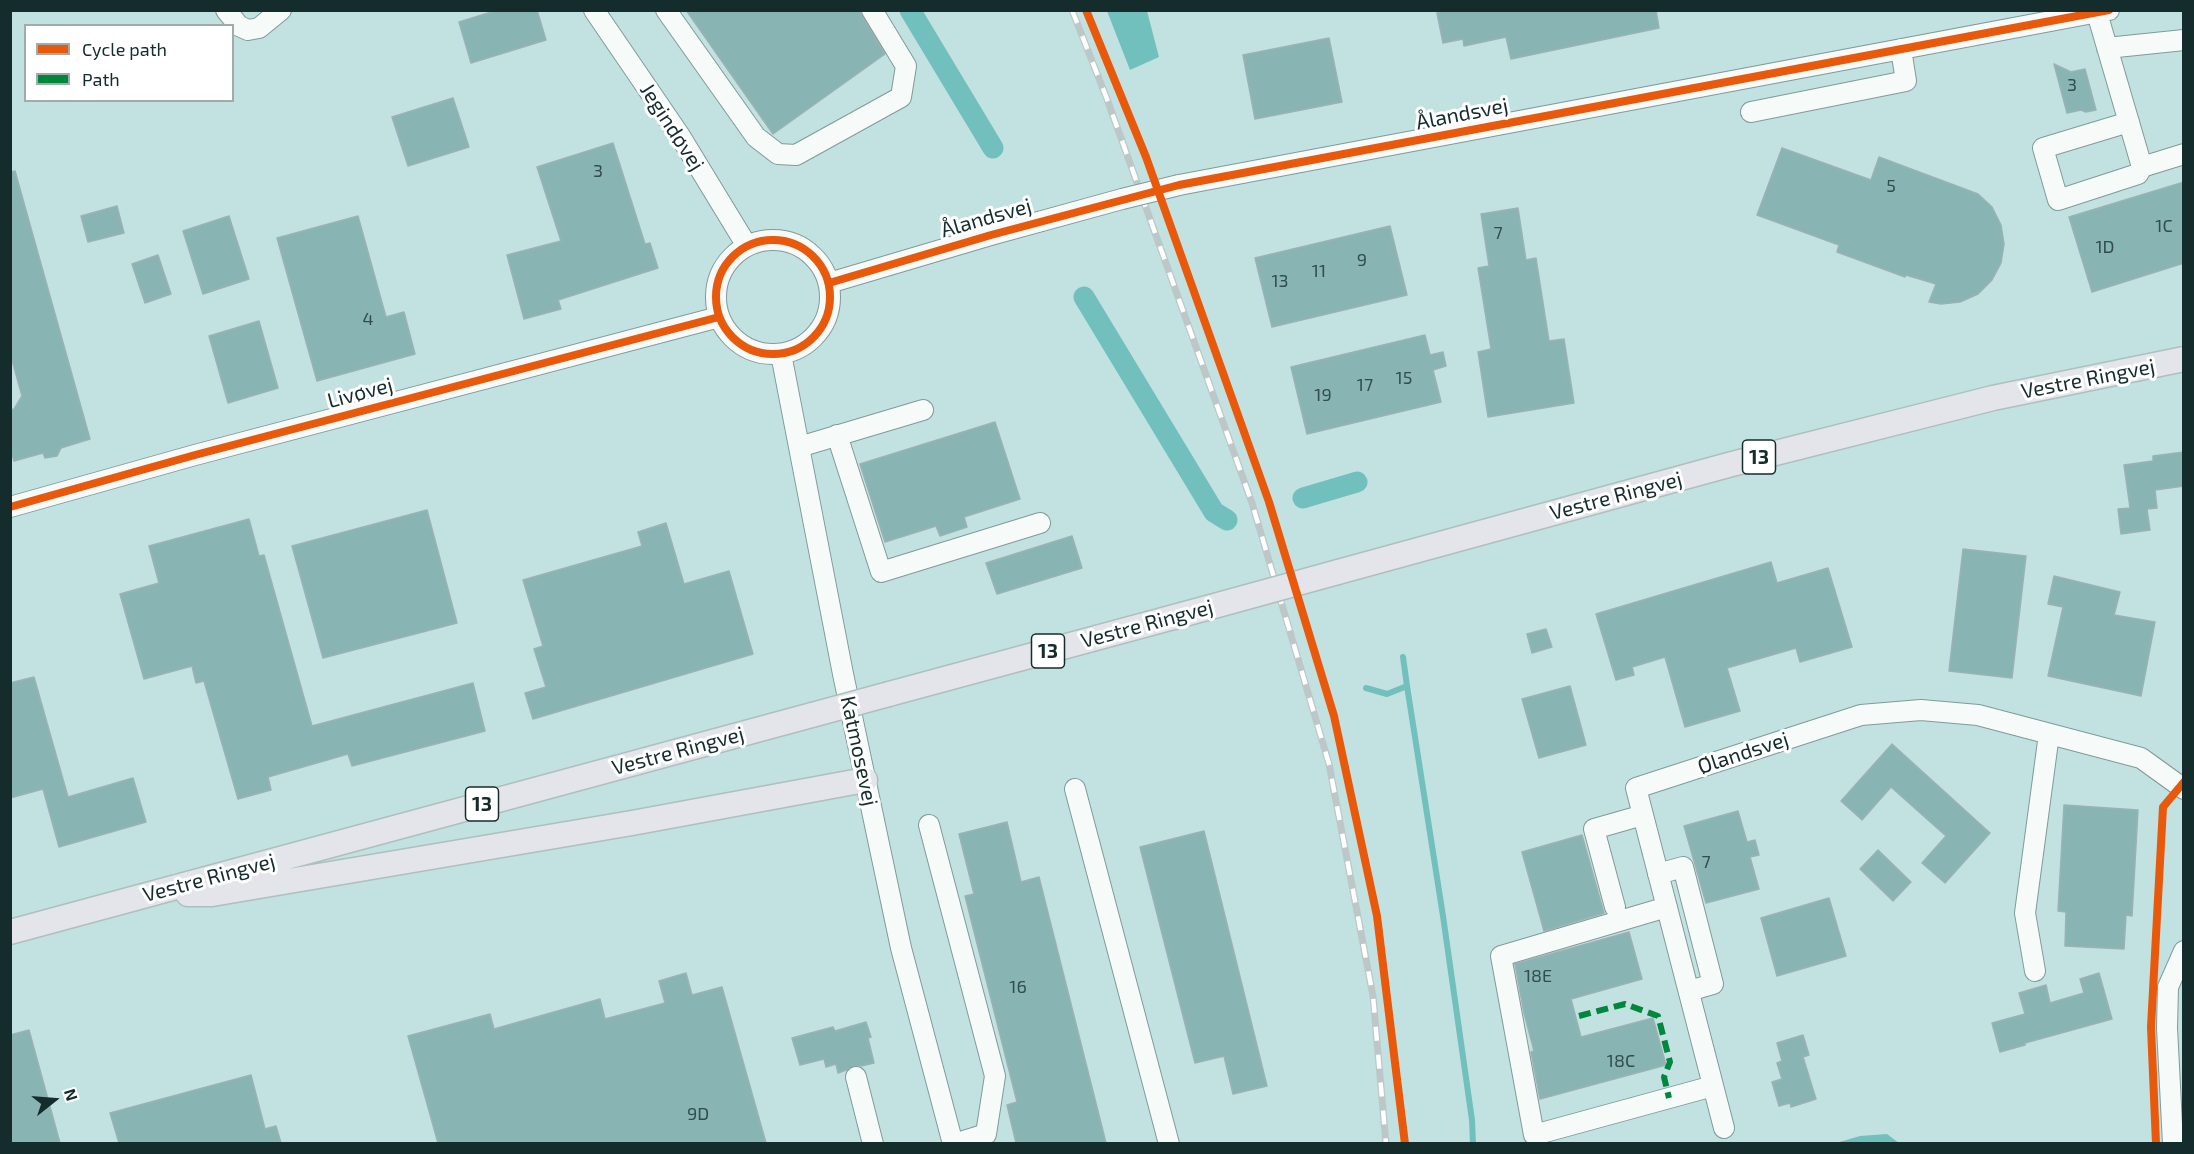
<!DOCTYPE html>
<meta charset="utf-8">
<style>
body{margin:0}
#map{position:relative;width:2194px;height:1154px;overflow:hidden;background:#c2e2e1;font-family:"Exo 2",sans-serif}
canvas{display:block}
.frame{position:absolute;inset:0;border:12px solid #142c2b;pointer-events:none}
.legend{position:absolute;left:24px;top:24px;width:210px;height:78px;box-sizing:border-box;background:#fff;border:2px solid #a1abaa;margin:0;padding:8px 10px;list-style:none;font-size:18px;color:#142c2b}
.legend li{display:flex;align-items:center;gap:12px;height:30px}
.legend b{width:30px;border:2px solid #a1abaa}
.north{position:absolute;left:24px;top:1070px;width:60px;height:60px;-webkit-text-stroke:4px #fff;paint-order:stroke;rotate:73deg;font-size:16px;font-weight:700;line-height:24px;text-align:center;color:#142c2b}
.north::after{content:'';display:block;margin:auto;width:21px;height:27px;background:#142c2b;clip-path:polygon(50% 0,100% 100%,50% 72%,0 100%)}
</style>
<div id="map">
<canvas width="2194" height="1154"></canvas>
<div class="frame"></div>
<ul class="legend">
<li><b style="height:8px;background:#e8590c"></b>Cycle path</li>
<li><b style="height:8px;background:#00873e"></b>Path</li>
</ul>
<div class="north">N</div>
</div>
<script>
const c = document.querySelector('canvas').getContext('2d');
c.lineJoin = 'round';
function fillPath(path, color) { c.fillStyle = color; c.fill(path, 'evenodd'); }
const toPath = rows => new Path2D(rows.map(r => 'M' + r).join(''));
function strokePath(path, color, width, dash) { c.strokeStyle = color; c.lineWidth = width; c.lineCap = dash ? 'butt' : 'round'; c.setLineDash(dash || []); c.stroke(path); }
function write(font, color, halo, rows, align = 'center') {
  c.font = font + ' "Exo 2",sans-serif'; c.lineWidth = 6; c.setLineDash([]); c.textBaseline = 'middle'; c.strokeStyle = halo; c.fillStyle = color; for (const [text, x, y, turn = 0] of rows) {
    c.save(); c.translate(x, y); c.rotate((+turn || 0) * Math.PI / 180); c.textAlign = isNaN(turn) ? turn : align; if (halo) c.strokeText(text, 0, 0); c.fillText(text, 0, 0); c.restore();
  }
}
fillPath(toPath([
 [1107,11,1147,11,1159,57,1130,70],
 [1887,1134,1899,1143,1836,1143,1860,1136]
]), '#72c0bd');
strokePath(toPath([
 [1407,686,1443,916,1472,1120,1473,1144],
 [1366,688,1387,694,1407,686,1403,657]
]), '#72c0bd', 6);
strokePath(toPath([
 [910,10,993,148],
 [1084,297,1214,512,1227,520],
 [1303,498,1357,482]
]), '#72c0bd', 21);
const building = toPath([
 [498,10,537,10,546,40,471,63,459,22,498,10],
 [686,10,859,10,885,54,773,134,686,10],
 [1448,10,1656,10,1659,28,1511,59,1506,37,1464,46,1463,39,1443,43,1437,13,1448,10],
 [1329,38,1342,102,1255,119,1243,55,1329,38],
 [2054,64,2071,72,2085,69,2096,110,2086,112,2081,110,2067,113,2054,64],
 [453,98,469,147,408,166,392,117,453,98],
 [613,143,645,244,650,243,658,268,558,300,561,309,524,319,507,255,561,241,537,167,613,143],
 [1782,148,1871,180,1879,157,1978,194,1992,207,2001,225,2004,244,2001,263,1992,280,1978,294,1960,302,1941,304,1929,302,1936,284,1906,275,1905,277,1837,252,1839,245,1757,215,1782,148],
 [15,171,90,439,61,448,57,456,45,458,43,453,14,461,10,448,10,410,14,409,22,396,10,353,10,172,15,171],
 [2184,182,2184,263,2092,292,2069,217,2184,182],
 [117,206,124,233,88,242,81,216,117,206],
 [1518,208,1526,260,1536,258,1549,341,1564,339,1574,403,1488,417,1478,352,1491,349,1478,268,1489,266,1481,214,1518,208],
 [229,216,249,279,203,294,183,231,229,216],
 [358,216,386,317,404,312,415,354,317,381,277,238,358,216],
 [1390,226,1407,295,1272,327,1255,258,1390,226],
 [158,255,171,294,145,303,132,264,158,255],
 [259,321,278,388,228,403,209,336,259,321],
 [1425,335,1430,355,1443,352,1446,366,1433,370,1441,402,1307,434,1291,367,1425,335],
 [995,422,1020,499,964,517,967,527,940,536,936,526,885,542,860,464,995,422],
 [2184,452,2184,486,2155,490,2157,508,2147,509,2150,530,2121,534,2118,509,2130,508,2124,465,2153,461,2153,456,2184,452],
 [427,510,457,623,323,658,292,546,427,510],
 [249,519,259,556,264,555,312,726,473,683,485,731,352,766,348,754,268,777,271,790,238,799,204,681,196,683,192,666,144,679,120,594,159,583,149,546,249,519],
 [666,523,684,584,729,571,753,654,533,719,525,693,546,687,534,649,543,646,523,580,642,546,638,532,666,523],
 [1072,536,1082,568,997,594,986,563,1072,536],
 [1963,549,2026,556,2012,678,1949,671,1963,549],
 [1771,562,1777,583,1828,568,1852,647,1800,662,1796,648,1727,668,1740,711,1685,727,1665,657,1632,667,1634,675,1616,680,1596,614,1771,562],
 [2054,576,2120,592,2114,615,2155,622,2141,696,2048,676,2063,607,2048,604,2054,576],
 [1546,629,1552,647,1532,653,1527,634,1546,629],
 [34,677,68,797,133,778,146,822,59,847,43,789,10,798,10,683,34,677],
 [1570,686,1586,745,1539,758,1522,699,1570,686],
 [1892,744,1990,833,1945,883,1922,863,1946,836,1891,787,1862,820,1841,801,1892,744],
 [2064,805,2138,810,2132,916,2126,915,2124,949,2065,946,2066,912,2058,911,2064,805],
 [1738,811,1747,842,1755,840,1759,855,1750,857,1759,889,1706,903,1684,826,1738,811],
 [1007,822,1021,882,1039,877,1106,1143,1016,1143,1007,1105,1017,1102,965,896,974,894,959,834,1007,822],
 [1204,831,1267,1086,1233,1094,1224,1056,1195,1063,1140,847,1204,831],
 [1582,835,1604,913,1544,931,1522,852,1582,835],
 [1878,850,1911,882,1893,901,1860,869,1878,850],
 [1829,898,1846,956,1777,976,1761,918,1829,898],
 [1629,932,1642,979,1571,999,1581,1037,1653,1018,1666,1065,1540,1099,1531,1052,1534,1051,1524,1013,1515,964,1629,932],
 [686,973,692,995,722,987,766,1143,438,1143,408,1036,490,1014,494,1029,600,999,605,1019,665,1003,659,981,686,973],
 [2099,973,2112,1019,2025,1043,2025,1045,2000,1052,1992,1023,2025,1014,2019,993,2046,985,2050,1003,2084,993,2080,979,2099,973],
 [866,1022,871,1037,868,1038,874,1063,861,1066,853,1066,846,1070,838,1073,836,1064,826,1067,824,1059,800,1065,792,1038,833,1027,835,1031,866,1022],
 [29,1030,60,1143,10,1143,10,1035,29,1030],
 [1803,1035,1809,1055,1803,1057,1816,1099,1791,1107,1790,1103,1779,1106,1772,1082,1782,1079,1777,1063,1782,1061,1777,1043,1803,1035],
 [251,1075,265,1129,276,1126,281,1143,119,1143,110,1113,251,1075]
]);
fillPath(building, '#88b5b4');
strokePath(building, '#9ab3b2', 1.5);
const minor = toPath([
 [226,10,239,26,248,30,259,28,281,10],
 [594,10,680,136,747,246],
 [666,10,756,137,778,154,796,155,901,97,906,66,872,10],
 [2097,13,2142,167,2184,154],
 [2107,48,2184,40],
 [1751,112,1906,81,1901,49],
 [2129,122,2043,148,2058,200,2138,174,2142,167],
 [1179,185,2109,10],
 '716 297a57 57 0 1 1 114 0a57 57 0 1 1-114 0Z',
 [829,283,991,235,1122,199],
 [781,354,843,674,901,948,953,1144],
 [837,435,881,572,1040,523],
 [799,447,923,410],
 [10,507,195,455,719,317],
 [1075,789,1169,1144],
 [929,825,995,1076,986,1134,954,1144],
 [1658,874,1683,867,1713,984,1689,991],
 [1615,907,1594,829,1643,815],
 [1667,907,1501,956,1534,1135,1713,1086],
 [2035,971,2025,913,2049,734],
 [856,1077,873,1144],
 [1724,1128,1636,788,1861,715,1921,710,1978,715,2141,758,2184,789],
 [2173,1144,2167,1028,2168,987,2184,951]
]);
const major = toPath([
 [1338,572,1732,464,1993,398,2184,359],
 [889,694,1207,608],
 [188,894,212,894,632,823,865,780],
 [10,932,812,715]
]);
strokePath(minor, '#819a9a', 22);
strokePath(major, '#aebfbe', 27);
strokePath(minor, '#f6fbfa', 20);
strokePath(major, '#e3e5ea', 24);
const rail = toPath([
 [1072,10,1107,99,1252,503,1329,764,1373,996,1386,1144]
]);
strokePath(rail, '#bec7c7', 7);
strokePath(rail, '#fff', 4.5, [14]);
const minorBridge = toPath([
 [1122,199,1179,185]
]);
const majorBridge = toPath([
 [1207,608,1338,572],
 [812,715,889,694]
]);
strokePath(minorBridge, '#819a9a', 22, []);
strokePath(majorBridge, '#aebfbe', 27, []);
strokePath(minorBridge, '#f6fbfa', 20);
strokePath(majorBridge, '#e3e5ea', 24);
strokePath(toPath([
 [1579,1016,1625,1004,1658,1016,1670,1062,1664,1077,1669,1098]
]), '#00873e', 6, [12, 6]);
strokePath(toPath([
 [1086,10,1146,157,1269,502,1334,716,1377,916,1405,1144],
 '716 297a57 57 0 1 1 114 0a57 57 0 1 1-114 0Z',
 [829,283,991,235,1179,185,2109,10],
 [10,507,195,455,719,317],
 [2156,1144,2151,1027,2163,807,2184,782]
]), '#e8590c', 8);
write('18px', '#314e4d', null, [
 ["3",2072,85],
 ["3",598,171],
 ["5",1891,186],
 ["1C",2164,226],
 ["7",1498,233],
 ["1D",2105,247],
 ["9",1362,260],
 ["11",1319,271],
 ["13",1280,281],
 ["4",368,319],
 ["15",1404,378],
 ["17",1365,385],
 ["19",1323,395],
 ["7",1706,862],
 ["18E",1538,976],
 ["16",1018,987],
 ["18C",1621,1061],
 ["9D",698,1114]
]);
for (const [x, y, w] of [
 [1759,457,33],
 [1048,651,33],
 [482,804,33]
]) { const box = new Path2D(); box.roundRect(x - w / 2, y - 17, w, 34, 4.5); c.fillStyle = '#fff'; c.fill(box); strokePath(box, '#142c2b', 1.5); }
write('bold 20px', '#142c2b', null, [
 ["13",1759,457],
 ["13",1048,651],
 ["13",482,804]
]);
write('21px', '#142c2b', '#fff', [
 ["Ålandsvej",1462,114,-11],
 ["Jegindøvej",672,127,57],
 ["Ålandsvej",986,218,-16],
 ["Vestre Ringvej",2088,379,-11],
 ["Livøvej",360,393,-15],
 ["Vestre Ringvej",1616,496,-15],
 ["Vestre Ringvej",1147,624,-15],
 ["Vestre Ringvej",678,751,-15],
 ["Katmosevej",859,751,78],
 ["Ølandsvej",1743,753,-18],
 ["Vestre Ringvej",209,878,-15]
]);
</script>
